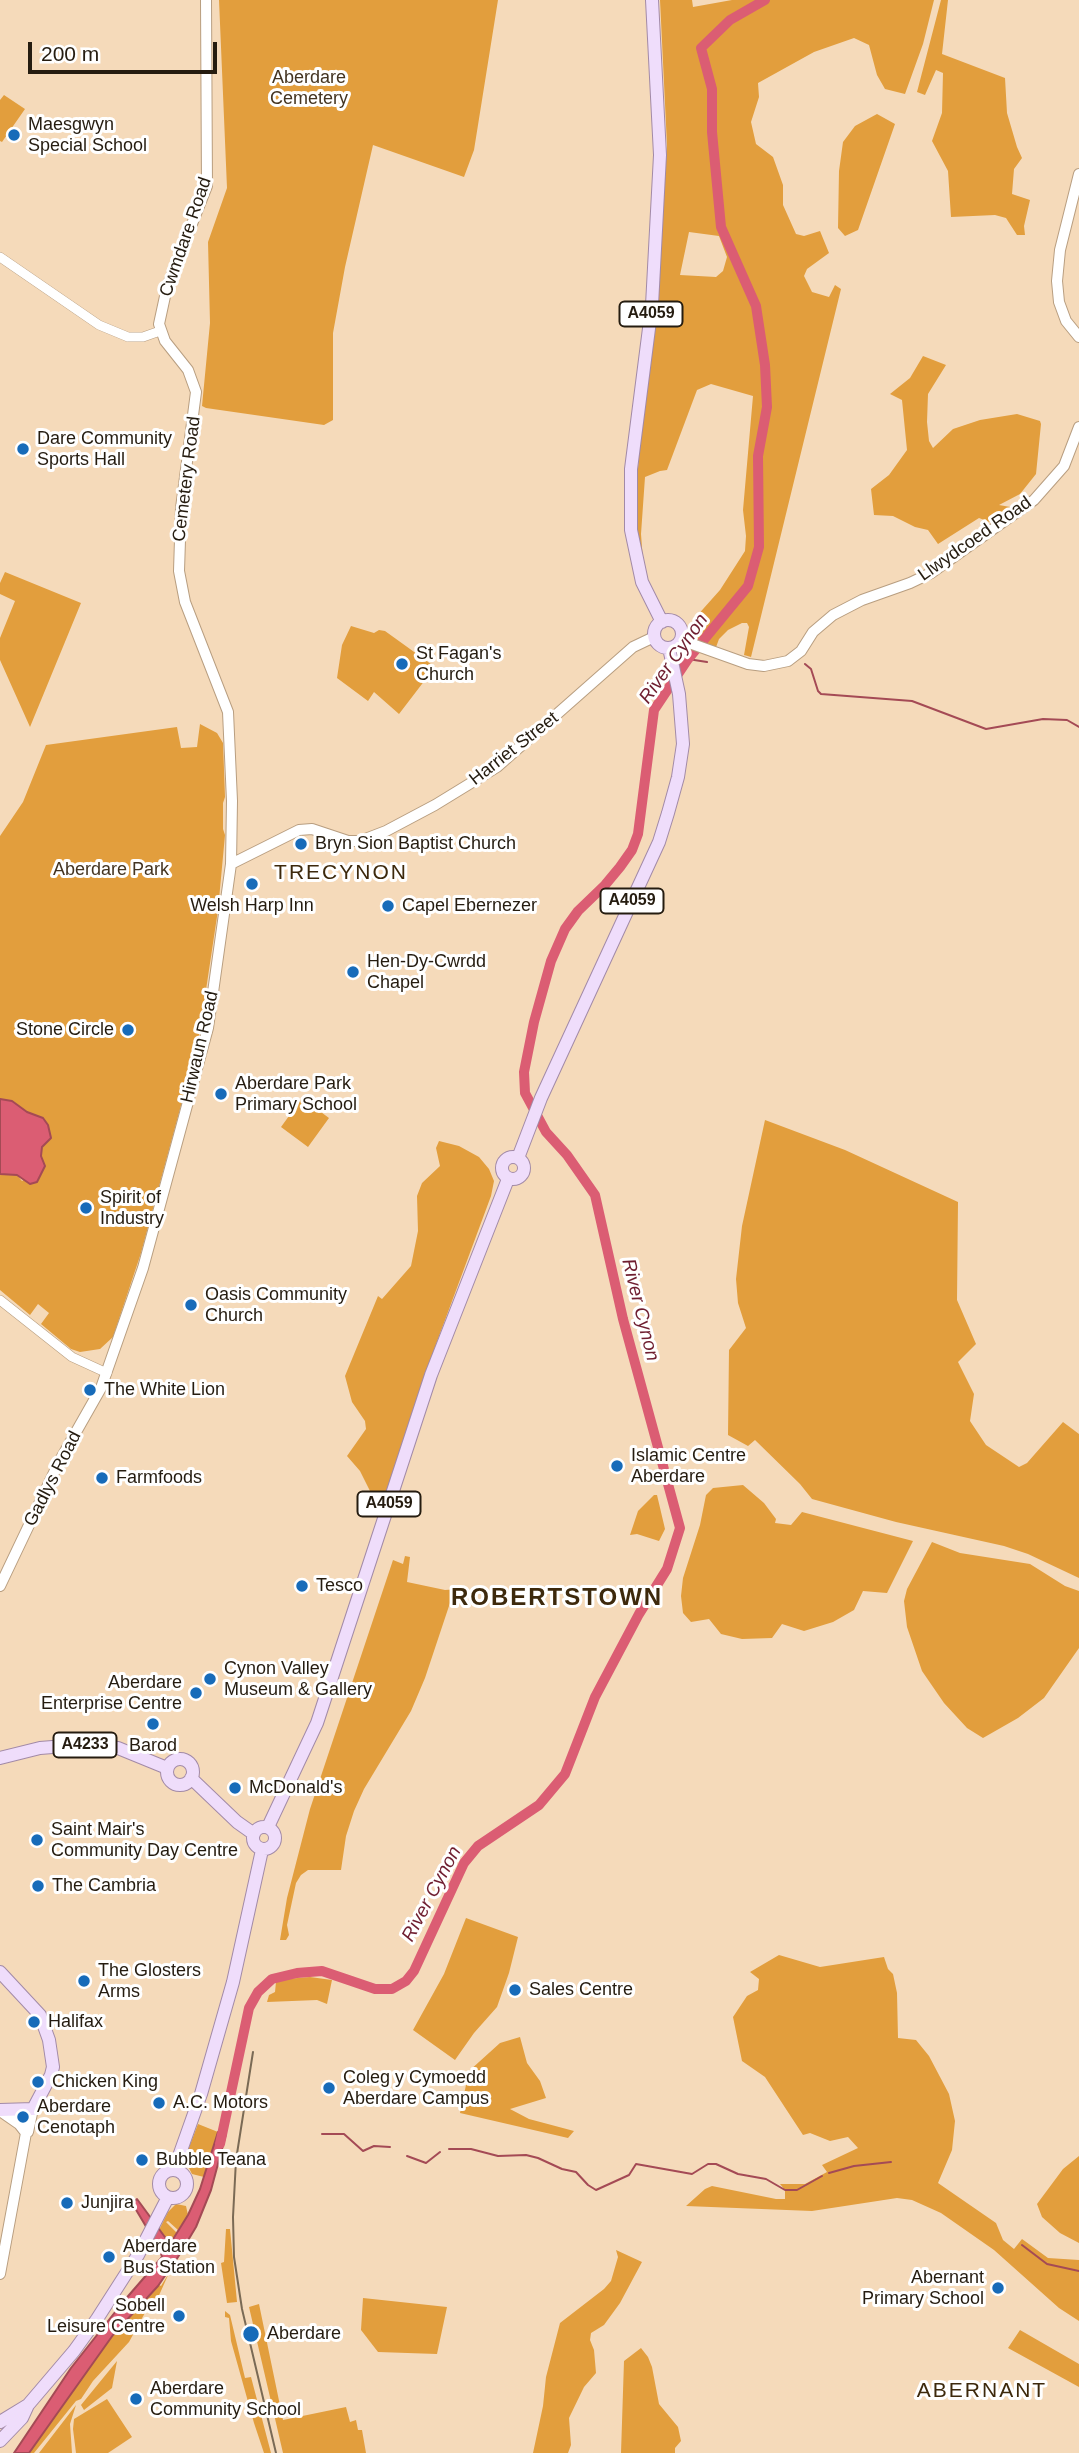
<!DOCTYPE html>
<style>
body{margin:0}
#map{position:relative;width:1079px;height:2453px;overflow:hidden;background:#f5daba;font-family:Arial,sans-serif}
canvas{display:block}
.scale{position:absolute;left:28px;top:42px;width:189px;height:32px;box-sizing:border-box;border:4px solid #251c10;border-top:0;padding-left:9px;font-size:21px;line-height:24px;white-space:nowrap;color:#251c10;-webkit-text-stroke:5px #fff;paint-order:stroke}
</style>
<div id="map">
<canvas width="1079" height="2453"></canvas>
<div class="scale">200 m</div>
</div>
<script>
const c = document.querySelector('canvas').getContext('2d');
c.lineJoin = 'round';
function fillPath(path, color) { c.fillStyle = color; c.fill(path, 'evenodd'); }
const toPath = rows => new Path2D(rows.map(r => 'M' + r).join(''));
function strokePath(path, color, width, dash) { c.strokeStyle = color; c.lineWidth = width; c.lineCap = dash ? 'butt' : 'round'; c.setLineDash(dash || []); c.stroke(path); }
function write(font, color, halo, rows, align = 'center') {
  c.font = font + ' Arial,sans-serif'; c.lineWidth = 6; c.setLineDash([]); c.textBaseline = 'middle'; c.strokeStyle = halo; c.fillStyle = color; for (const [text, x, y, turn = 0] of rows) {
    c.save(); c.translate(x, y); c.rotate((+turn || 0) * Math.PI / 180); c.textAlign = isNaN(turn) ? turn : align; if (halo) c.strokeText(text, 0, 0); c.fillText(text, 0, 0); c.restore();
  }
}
fillPath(toPath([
 [219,0,498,0,474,150,464,177,373,145,345,267,333,333,333,420,324,425,206,408,202,406,210,323,208,242,227,188],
 [660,0,692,0,693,7,732,0,934,0,923,44,905,94,885,89,877,75,869,45,854,38,814,52,758,83,759,97,751,122,756,144,773,157,783,185,783,205,796,234,804,236,820,231,829,253,807,269,804,276,812,292,829,297,835,285,841,289,751,657,744,655,749,627,747,623,742,623,728,630,719,639,715,650,691,636,687,627,720,590,745,551,746,536,743,510,753,396,711,384,697,390,667,470,660,471,645,477,641,534,643,561,637,537,636,493,641,430,657,314,667,145],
 [689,232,719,236,727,257,723,271,716,277,680,275],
 [941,0,948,0,942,54,1005,78,1007,113,1017,147,1022,158,1014,169,1012,194,1030,200,1024,226,1025,235,1017,235,1006,218,995,215,951,217,948,171,932,141,942,113,943,73,936,70,925,95,917,92],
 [4,95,25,109,2,142,0,141,0,100],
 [877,114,895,124,858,230,845,236,838,228,839,171,843,142,855,126],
 [923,356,946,365,928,394,927,422,929,441,933,448,953,429,980,420,1017,414,1040,421,1041,424,1036,474,1020,494,999,505,1016,508,992,523,979,518,938,544,928,530,915,527,893,516,874,515,871,489,889,475,907,450,902,400,890,394,910,378],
 [5,572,81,603,30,727,0,660,0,638,15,601,0,594,0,583],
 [351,626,374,633,379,630,385,631,435,667,399,714,374,692,368,701,337,678,342,645],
 [200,724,217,733,223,743,225,797,223,803,223,829,225,835,218,910,198,1043,141,1253,113,1337,100,1349,80,1352,71,1349,41,1324,49,1313,38,1304,30,1315,0,1290,0,1174,17,1175,22,1181,44,1166,41,1156,42,1147,27,1112,0,1099,0,836,23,802,46,745,177,727,181,748,197,747],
 [302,1098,329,1118,308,1147,281,1127],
 [765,1120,845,1150,958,1202,957,1300,976,1344,958,1362,974,1394,970,1421,986,1445,1019,1467,1027,1463,1063,1422,1079,1434,1079,1578,1028,1554,1004,1546,896,1522,812,1499,800,1484,755,1440,748,1446,728,1435,729,1350,746,1328,738,1303,736,1279,742,1226],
 [439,1141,459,1146,479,1157,489,1169,494,1181,491,1196,435,1347,384,1501,373,1497,360,1471,347,1456,366,1429,365,1421,352,1402,345,1376,378,1296,382,1299,411,1266,418,1231,417,1196,422,1183,440,1166,436,1148],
 [743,1485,764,1503,776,1519,775,1523,791,1525,802,1512,913,1541,887,1593,863,1591,854,1610,833,1622,804,1631,782,1624,772,1638,742,1639,721,1634,709,1619,691,1622,683,1613,681,1596,683,1578,700,1525,706,1495,713,1488],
 [654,1495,657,1495,665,1529,659,1541,637,1534,630,1535,638,1511],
 [932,1542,960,1553,1030,1564,1065,1586,1079,1591,1079,1648,1044,1698,1018,1718,983,1738,967,1728,944,1703,922,1671,907,1627,904,1601,907,1589],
 [405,1556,410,1557,407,1582,445,1590,459,1589,450,1603,425,1678,411,1711,364,1789,354,1811,346,1836,341,1870,308,1870,301,1875,296,1883,287,1925,289,1935,286,1940,280,1940,287,1898,310,1809,393,1560,403,1564],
 [466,1918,518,1937,509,1973,497,2007,474,2033,455,2060,413,2030,444,1974],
 [779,1955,820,1967,884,1957,888,1969,893,1974,897,1993,898,2038,916,2040,929,2056,949,2094,955,2121,952,2150,938,2183,996,2223,1003,2240,1014,2249,1022,2239,1048,2258,1079,2260,1079,2321,1059,2308,994,2250,941,2213,912,2200,897,2198,812,2211,686,2206,705,2189,712,2186,776,2199,785,2199,785,2190,780,2184,805,2184,827,2172,822,2165,858,2148,848,2137,830,2141,810,2133,803,2135,765,2077,742,2061,733,2017,747,1996,758,1990,759,1979,750,1972],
 [310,1977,332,1980,327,2004,317,2000,267,2002,269,1995,275,1992,276,1982,286,1979],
 [520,2037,527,2063,540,2081,546,2098,510,2109,529,2119,574,2131,568,2138,460,2113,469,2071,500,2043],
 [198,2124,218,2132,204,2177,192,2174,186,2162,188,2150],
 [1079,2156,1079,2243,1060,2233,1042,2217,1037,2204,1063,2169],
 [176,2204,186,2206,188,2215,178,2230,168,2221,166,2222,177,2233,169,2245,159,2230,168,2212],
 [226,2229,230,2229,237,2302,227,2303,221,2263,224,2262],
 [616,2250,642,2262,620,2303,604,2325,591,2333,590,2340,594,2350,596,2373,584,2387,569,2418,571,2445,568,2453,533,2453,543,2406,546,2377,560,2323,604,2289,611,2281,618,2257],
 [169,2273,156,2302,146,2311,129,2342,93,2381,81,2399,76,2401,34,2453,29,2453,113,2335,159,2285,161,2286],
 [363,2298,447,2307,437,2354,378,2352,361,2330],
 [259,2304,283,2420,346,2407,350,2422,356,2420,358,2430,362,2430,366,2453,283,2453,249,2307],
 [225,2311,230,2315,245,2378,251,2377,271,2453,264,2453,254,2423,231,2341,229,2318,225,2317],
 [1020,2330,1079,2364,1079,2387,1008,2348],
 [641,2348,648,2357,652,2367,659,2404,678,2427,681,2441,675,2448,675,2453,621,2453,624,2361],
 [117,2361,112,2388,84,2410,81,2405],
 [107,2399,132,2437,108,2453,76,2453,73,2429,74,2419],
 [76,2405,70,2424,72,2453,39,2453]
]), '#e29e3d');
const water = toPath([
 [0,1099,12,1101,27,1112,43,1118,48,1125,51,1138,42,1147,41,1156,45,1166,37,1182,30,1184,17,1175,0,1174,0,1099],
 [218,2132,226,2134,211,2190,196,2227,178,2257,158,2286,113,2335,29,2453,14,2453,71,2368,123,2302,162,2257,160,2250,132,2203,137,2199,170,2244,188,2215,200,2189,218,2132]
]);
fillPath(water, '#db5d73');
strokePath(water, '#a44a55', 2);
strokePath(toPath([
 [688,659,707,662],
 [805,664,811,669,818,691,821,694,912,701,986,729,1043,719,1067,720,1079,727],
 [322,2134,344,2134,363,2151,374,2146,390,2147],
 [449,2149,471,2149,498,2156,526,2155,538,2158,562,2169,576,2172,588,2185,596,2190,629,2175,636,2164,692,2174,708,2164,716,2164,738,2174,766,2179,785,2190,797,2190,822,2176],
 [407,2156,426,2163,440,2152],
 [829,2173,854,2166,891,2162],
 [1022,2245,1047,2264,1079,2271]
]), '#a44a55', 2);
strokePath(toPath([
 [220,2144,249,2008,258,1992,272,1979,297,1973,322,1971,375,1989,392,1989,406,1981,414,1971,464,1863,478,1846,539,1805,565,1774,595,1697,639,1614,667,1569,680,1528,623,1319,595,1195,567,1155,546,1132,525,1093,524,1072,534,1022,551,961,565,929,578,911,605,885,620,867,632,850,638,834,654,710,688,659,748,586,759,547,758,456,767,407,765,365,756,306,721,227,712,132,712,89,701,48,730,20,765,0]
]), '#db5d73', 10);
const tertiary = toPath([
 [0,257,99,325,128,337,143,337,160,331],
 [0,1300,72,1357,107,1373]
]);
const secondary = toPath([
 [1079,174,1060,250,1057,281,1059,302,1066,321,1079,337],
 [681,640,748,664,764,666,788,661,801,651,813,632,833,615,862,600,910,583,931,573,1034,500,1064,466,1079,427],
 [231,864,299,830,312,829,348,841,360,841,386,831,435,805,497,767,633,647,654,637],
 [0,1586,59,1462,101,1388,143,1268,208,1028,231,864,232,801,228,712,185,602,179,571,181,508,196,392,188,370,165,341,159,324,167,287,207,186,206,0],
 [0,2111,19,2124,26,2133],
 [0,2274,26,2133,28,2132,33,2109]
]);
const primary = toPath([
 [652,0,660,155,652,305,631,469,631,530,642,582,662,622],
 '654 634a14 14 0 1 1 28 0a14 14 0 1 1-28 0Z',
 '502 1168a11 11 0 1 1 22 0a11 11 0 1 1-22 0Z',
 [518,1158,541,1098,659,842,668,813,678,777,683,744,679,694,669,648],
 [0,1758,40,1748,78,1745,118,1748,167,1768],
 '167 1772a13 13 0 1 1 26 0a13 13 0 1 1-26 0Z',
 [191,1778,237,1822,254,1834],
 '253 1838a11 11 0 1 1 22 0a11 11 0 1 1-22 0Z',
 [268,1827,317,1723,431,1375,508,1179],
 [0,1972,40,2015,49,2040,53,2067,51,2075,33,2109,0,2110],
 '159 2184a14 14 0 1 1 28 0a14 14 0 1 1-28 0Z',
 [176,2170,179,2156,201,2094,233,1982,262,1850],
 [0,2422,28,2405],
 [0,2441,22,2418,28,2405,74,2351,97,2319,138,2255,168,2197]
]);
strokePath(tertiary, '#b89e80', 10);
strokePath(secondary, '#b89e80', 12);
strokePath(primary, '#a28aa7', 14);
strokePath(tertiary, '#fff', 9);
strokePath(secondary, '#fff', 10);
strokePath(primary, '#efddfb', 12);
strokePath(toPath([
 [253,2052,236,2160,233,2217,234,2257,242,2309,276,2453]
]), '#7a6a55', 2);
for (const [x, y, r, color] of [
 [14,135,7,"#176bb9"],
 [23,449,7,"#176bb9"],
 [402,664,7,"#176bb9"],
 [301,844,7,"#176bb9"],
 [252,884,7,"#176bb9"],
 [388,906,7,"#176bb9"],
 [353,972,7,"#176bb9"],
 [128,1030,7,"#176bb9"],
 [221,1094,7,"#176bb9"],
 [86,1208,7,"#176bb9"],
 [191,1305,7,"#176bb9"],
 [90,1390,7,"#176bb9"],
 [617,1466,7,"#176bb9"],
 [102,1478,7,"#176bb9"],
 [302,1586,7,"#176bb9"],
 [210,1679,7,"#176bb9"],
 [196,1693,7,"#176bb9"],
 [153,1724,7,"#176bb9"],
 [235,1788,7,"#176bb9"],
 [37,1840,7,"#176bb9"],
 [38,1886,7,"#176bb9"],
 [84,1981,7,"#176bb9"],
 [515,1990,7,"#176bb9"],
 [34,2022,7,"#176bb9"],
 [38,2082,7,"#176bb9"],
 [329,2088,7,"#176bb9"],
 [159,2103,7,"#176bb9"],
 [23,2117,7,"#176bb9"],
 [142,2160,7,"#176bb9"],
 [67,2203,7,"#176bb9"],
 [109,2257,7,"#176bb9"],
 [998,2288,7,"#176bb9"],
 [179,2316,7,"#176bb9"],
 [251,2334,9,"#176bb9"],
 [136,2399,7,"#176bb9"]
]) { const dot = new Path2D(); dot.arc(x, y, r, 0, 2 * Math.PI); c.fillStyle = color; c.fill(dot); strokePath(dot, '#fff', 2.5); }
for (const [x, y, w] of [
 [651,314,63],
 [632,901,63],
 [389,1504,63],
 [85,1745,63]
]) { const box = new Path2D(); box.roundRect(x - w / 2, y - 12.5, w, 25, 5); c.fillStyle = '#fff'; c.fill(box); strokePath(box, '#251c10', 2); }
write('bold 16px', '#251c10', null, [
 ["A4059",651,314],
 ["A4059",632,901],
 ["A4059",389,1504],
 ["A4233",85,1745]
]);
write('18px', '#443421', '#fff', [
 ["Aberdare",309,78],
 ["Cemetery",309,99],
 ["Aberdare Park",111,870]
]);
write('18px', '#251c10', '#fff', [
 ["Maesgwyn",28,125],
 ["Special School",28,146],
 ["Dare Community",37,439],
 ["Sports Hall",37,460],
 ["St Fagan's",416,654],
 ["Church",416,675],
 ["Bryn Sion Baptist Church",315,844],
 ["Welsh Harp Inn",252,906,"center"],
 ["Capel Ebernezer",402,906],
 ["Hen-Dy-Cwrdd",367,962],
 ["Chapel",367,983],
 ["Stone Circle",114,1030,"right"],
 ["Aberdare Park",235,1084],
 ["Primary School",235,1105],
 ["Spirit of",100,1198],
 ["Industry",100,1219],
 ["Oasis Community",205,1295],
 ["Church",205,1316],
 ["The White Lion",104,1390],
 ["Islamic Centre",631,1456],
 ["Aberdare",631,1477],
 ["Farmfoods",116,1478],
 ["Tesco",316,1586],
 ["Cynon Valley",224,1669],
 ["Museum & Gallery",224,1690],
 ["Aberdare",182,1683,"right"],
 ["Enterprise Centre",182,1704,"right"],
 ["Barod",153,1746,"center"],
 ["McDonald's",249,1788],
 ["Saint Mair's",51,1830],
 ["Community Day Centre",51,1851],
 ["The Cambria",52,1886],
 ["The Glosters",98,1971],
 ["Arms",98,1992],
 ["Sales Centre",529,1990],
 ["Halifax",48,2022],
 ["Coleg y Cymoedd",343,2078],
 ["Aberdare Campus",343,2099],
 ["Chicken King",52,2082],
 ["A.C. Motors",173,2103],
 ["Aberdare",37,2107],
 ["Cenotaph",37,2128],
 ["Bubble Teana",156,2160],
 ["Junjira",81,2203],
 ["Aberdare",123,2247],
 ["Bus Station",123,2268],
 ["Abernant",984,2278,"right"],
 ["Primary School",984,2299,"right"],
 ["Sobell",165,2306,"right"],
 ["Leisure Centre",165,2327,"right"],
 ["Aberdare",267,2334],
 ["Aberdare",150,2389],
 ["Community School",150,2410]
], 'left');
write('18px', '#251c10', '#fff', [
 ["Cwmdare Road",186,237,-71],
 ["Cemetery Road",187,479,-83],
 ["Llwydcoed Road",975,539,-35],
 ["Harriet Street",514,749,-38],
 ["Hirwaun Road",200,1047,-77],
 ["Gadlys Road",53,1479,-63]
]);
write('italic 19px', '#6f1e30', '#fff', [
 ["River Cynon",674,659,-55],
 ["River Cynon",640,1310,76],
 ["River Cynon",432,1894,-62]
]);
c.letterSpacing = '2px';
write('21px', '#3d290c', '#fff', [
 ["TRECYNON",341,873],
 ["ABERNANT",982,2391]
]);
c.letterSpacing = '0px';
c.letterSpacing = '2px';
write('bold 24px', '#3d290c', '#fff', [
 ["ROBERTSTOWN",557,1598]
]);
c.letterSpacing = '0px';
</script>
